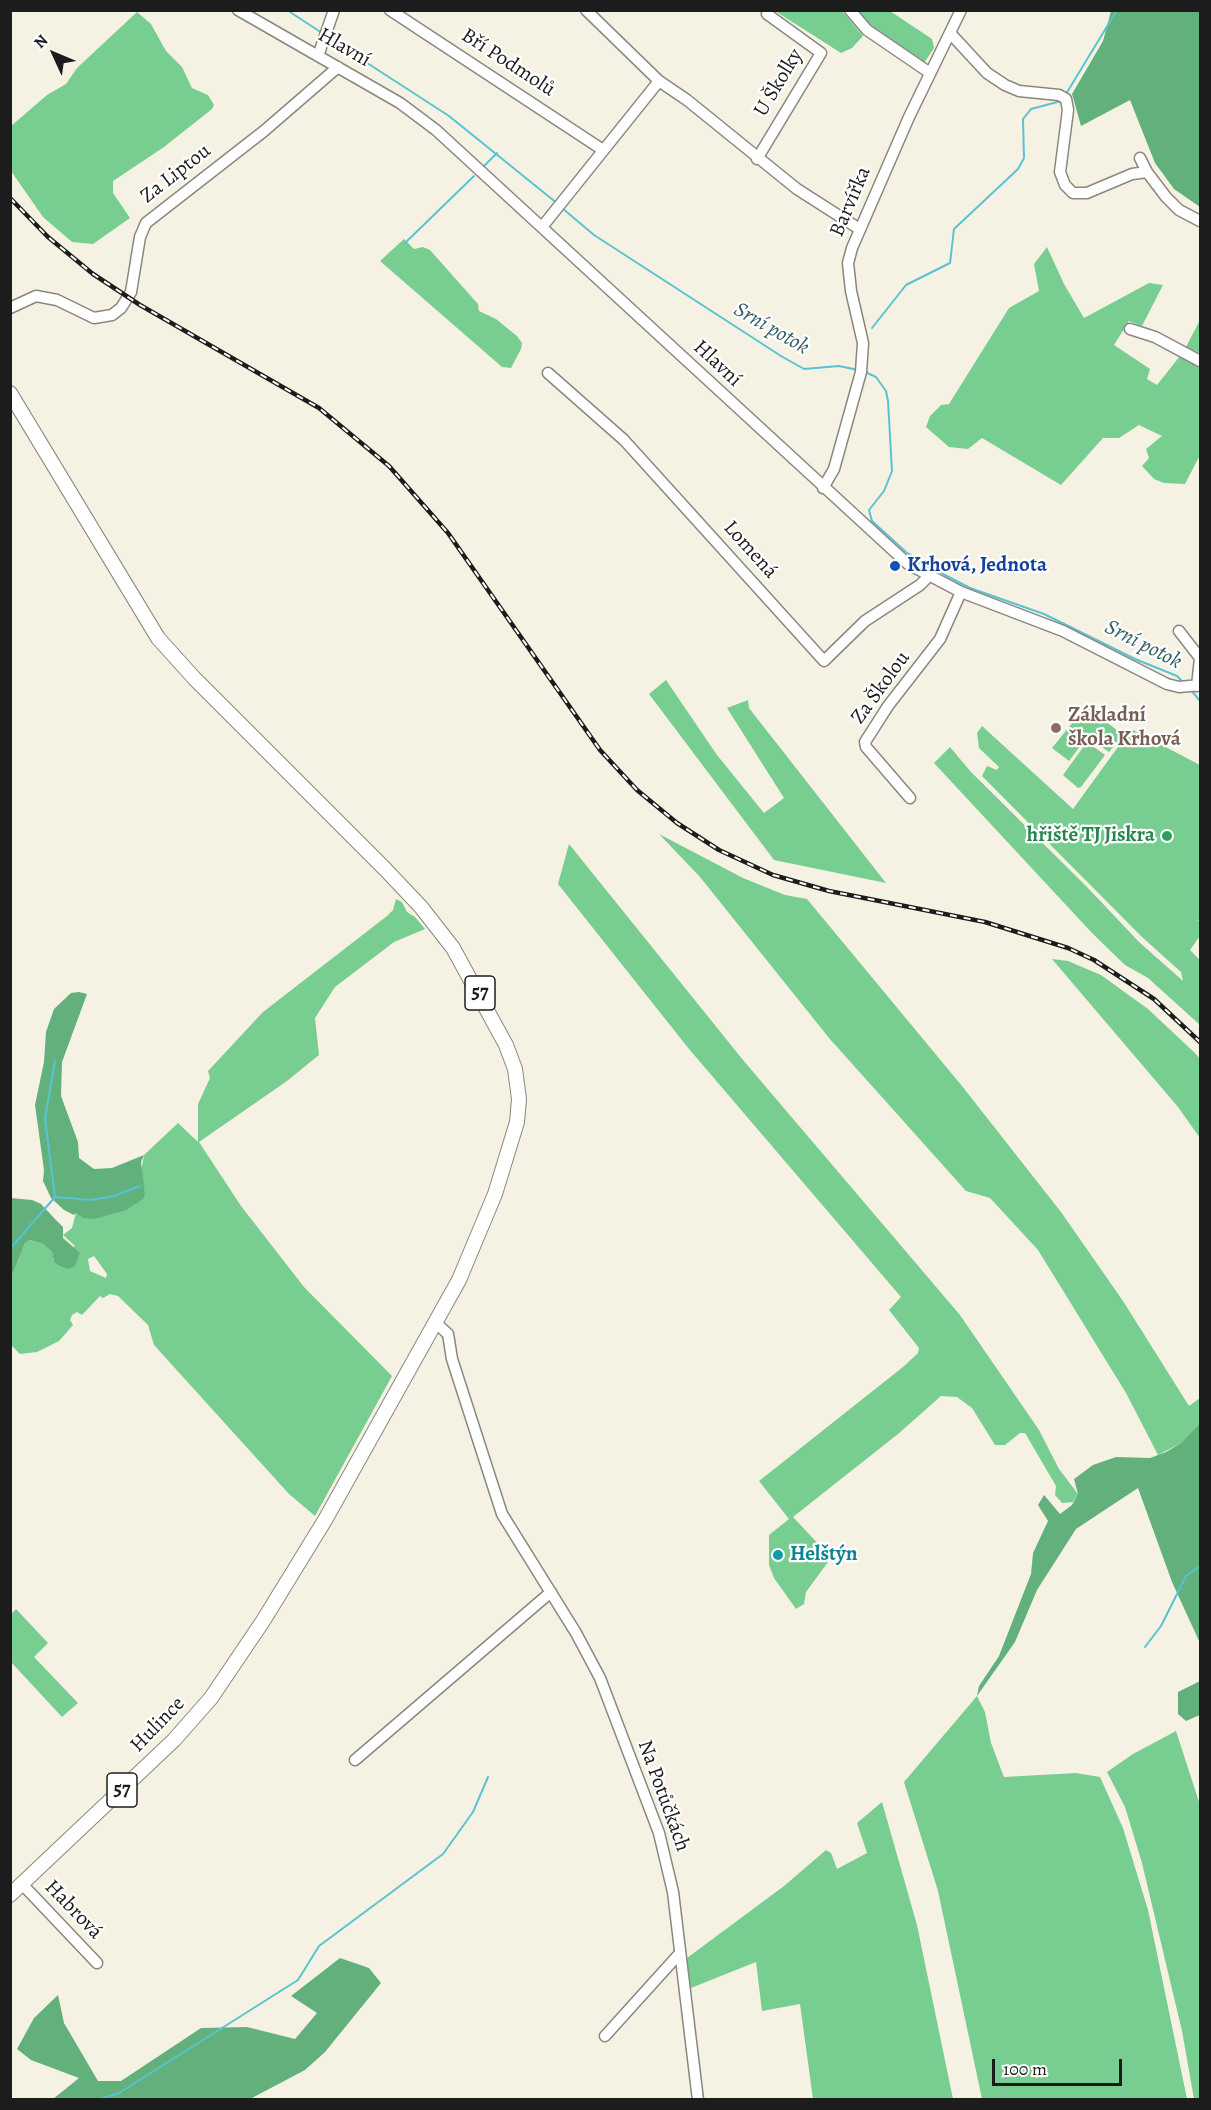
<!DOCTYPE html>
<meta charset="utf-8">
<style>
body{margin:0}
#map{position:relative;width:1211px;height:2110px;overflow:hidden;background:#f6f2e3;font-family:Alegreya,serif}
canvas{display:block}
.frame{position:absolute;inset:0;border:12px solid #1c1c1c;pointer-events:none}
.north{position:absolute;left:24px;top:24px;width:60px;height:60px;-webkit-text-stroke:4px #fff;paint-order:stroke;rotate:314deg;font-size:16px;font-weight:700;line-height:24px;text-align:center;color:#1c1c1c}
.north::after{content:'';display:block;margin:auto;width:21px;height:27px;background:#1c1c1c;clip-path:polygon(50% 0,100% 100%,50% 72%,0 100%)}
.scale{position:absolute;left:992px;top:2059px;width:130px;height:27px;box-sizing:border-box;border:3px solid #1c1c1c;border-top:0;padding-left:8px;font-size:18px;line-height:21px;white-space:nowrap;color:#1c1c1c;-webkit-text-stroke:4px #fff;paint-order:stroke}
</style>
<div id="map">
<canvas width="1211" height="2110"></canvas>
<div class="frame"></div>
<div class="north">N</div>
<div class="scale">100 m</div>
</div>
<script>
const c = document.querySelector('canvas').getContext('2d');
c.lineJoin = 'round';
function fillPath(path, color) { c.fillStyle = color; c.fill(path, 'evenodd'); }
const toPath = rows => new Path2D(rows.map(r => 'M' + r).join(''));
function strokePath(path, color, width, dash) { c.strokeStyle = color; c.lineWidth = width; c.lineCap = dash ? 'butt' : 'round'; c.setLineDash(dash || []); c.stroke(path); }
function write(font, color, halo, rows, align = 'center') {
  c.font = font + ' Alegreya,serif'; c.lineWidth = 4.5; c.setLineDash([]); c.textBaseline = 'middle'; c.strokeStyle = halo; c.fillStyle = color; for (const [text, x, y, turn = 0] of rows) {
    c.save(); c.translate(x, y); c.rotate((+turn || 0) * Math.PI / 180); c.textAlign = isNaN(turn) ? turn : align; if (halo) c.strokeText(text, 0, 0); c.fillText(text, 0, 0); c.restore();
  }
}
fillPath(toPath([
 [775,11,842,11,863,36,852,48,841,53],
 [856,11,890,11,932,39,934,48,924,63,879,32],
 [137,12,151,24,166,51,182,67,192,88,208,95,214,105,212,109,164,147,113,181,113,193,130,218,93,244,72,242,43,217,11,171,11,126,47,95,66,84,77,68],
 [404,239,414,249,423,247,430,250,478,304,479,311,496,319,517,336,522,343,521,349,511,368,502,367,380,261],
 [1047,247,1064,284,1084,318,1149,283,1163,285,1142,326,1129,321,1114,345,1150,369,1147,379,1157,385,1180,356,1200,368,1200,455,1185,484,1164,483,1154,479,1142,466,1149,458,1146,449,1162,436,1139,425,1119,438,1103,438,1061,485,982,438,968,449,949,447,926,427,930,416,941,405,949,404,1009,308,1039,291,1034,264],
 [1200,320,1200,353,1186,347],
 [666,680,717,755,764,813,784,798,727,708,748,700,749,708,886,883,774,860,649,694],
 [1086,706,1123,735,1109,752,1087,737,1069,761,1052,748],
 [982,726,1073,809,1131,729,1200,765,1200,921,1197,919,1200,923,1200,936,1190,950,1200,960,1200,1025,1148,978,1125,965,1092,933,934,763,950,747,971,772,1087,887,1139,942,1183,981,1181,972,1142,937,982,776,987,766,997,770,999,767,979,748,977,733],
 [1087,742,1105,755,1081,787,1078,788,1063,775],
 [659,834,743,878,785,895,807,899,962,1086,1061,1212,1123,1301,1189,1406,1200,1398,1200,1423,1181,1443,1158,1455,1126,1393,1038,1250,990,1198,966,1191,829,1038,700,877],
 [569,844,743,1060,960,1315,1039,1430,1059,1469,1078,1494,1073,1502,1062,1503,1055,1495,1056,1486,1025,1433,1020,1433,1005,1445,995,1445,972,1408,957,1397,941,1396,898,1434,793,1517,824,1550,828,1562,806,1592,804,1604,796,1609,774,1578,769,1565,769,1535,789,1519,759,1481,903,1367,918,1353,919,1348,889,1310,901,1297,689,1049,558,884],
 [396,899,402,902,407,912,415,917,425,929,394,942,335,987,315,1018,319,1055,287,1081,199,1142,241,1206,304,1287,392,1376,315,1516,289,1494,154,1345,148,1325,118,1296,110,1294,103,1298,100,1296,82,1315,77,1312,72,1315,70,1320,73,1325,59,1341,37,1352,20,1354,11,1345,11,1278,25,1243,30,1240,43,1244,52,1252,54,1262,75,1246,63,1235,72,1228,76,1213,145,1194,141,1172,144,1155,178,1123,198,1142,198,1104,210,1078,208,1071,263,1012,387,916,393,910],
 [94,1256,107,1274,106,1278,90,1271,88,1259],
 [1052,959,1068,961,1101,975,1148,1009,1195,1053,1200,1059,1200,1138,1178,1107],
 [16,1609,48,1643,34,1657,78,1703,62,1717,11,1662,11,1614],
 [977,1696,985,1712,991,1743,1004,1777,1076,1773,1100,1777,1123,1828,1148,1910,1187,2099,982,2099,938,1891,904,1782],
 [1176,1731,1200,1805,1200,2099,1194,2099,1182,2031,1142,1863,1125,1807,1107,1772,1133,1754],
 [882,1802,917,1925,953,2099,813,2099,800,2004,762,2011,756,1962,691,1988,687,1974,687,1958,784,1886,826,1850,831,1853,837,1869,867,1853,857,1823]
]), '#78cd91');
fillPath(toPath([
 [1111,11,1200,11,1200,207,1174,189,1155,163,1130,100,1081,126,1072,94,1103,41],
 [79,992,87,994,62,1062,61,1096,78,1142,79,1158,94,1169,112,1168,144,1155,141,1162,145,1194,143,1199,126,1210,94,1219,83,1218,76,1213,74,1215,64,1210,51,1198,43,1181,44,1170,35,1105,44,1062,46,1032,54,1009,71,993],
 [11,1198,32,1200,41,1204,55,1219,63,1227,63,1238,80,1253,75,1266,69,1269,60,1266,54,1262,52,1252,43,1244,30,1240,25,1243,11,1278],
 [1200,1423,1200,1643,1172,1582,1138,1488,1076,1529,1037,1590,1015,1642,977,1696,979,1686,999,1656,1031,1574,1033,1553,1048,1521,1038,1505,1044,1495,1060,1514,1072,1505,1078,1494,1074,1479,1093,1465,1116,1457,1150,1458,1166,1452,1181,1443],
 [1200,1681,1200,1715,1186,1721,1178,1714,1178,1692],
 [340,1958,369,1968,381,1983,325,2052,305,2070,250,2099,53,2099,79,2078,31,2060,17,2049,34,2018,58,1995,64,2023,98,2081,121,2081,201,2028,247,2027,295,2039,317,2013,291,1996]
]), '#62b07b');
strokePath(toPath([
 [287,10,322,33],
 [327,37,449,116,558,204],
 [1066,94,1117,10],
 [484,166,497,153],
 [562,208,594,235,781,356,804,369,839,366,858,370],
 [405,243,474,176],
 [872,328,906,285,950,263,954,229,1018,169,1024,158,1023,119,1031,109,1061,101],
 [863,371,876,377,886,391,888,401,892,471,884,491,869,510,872,521,906,552,945,575,970,588,1044,614,1135,659,1177,676,1183,682],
 [1191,690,1200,701],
 [55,1197,91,1200,114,1196,140,1186],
 [10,1249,55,1197,45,1119,55,1060],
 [1145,1647,1161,1626,1186,1576,1200,1566],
 [97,2100,119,2093,298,1980,319,1946,443,1854,473,1812,488,1777]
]), '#58c3d3', 2);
const minor = toPath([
 [238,10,400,103,436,130,908,564,961,592,1063,631,1167,684,1179,687,1200,685],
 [390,10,603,150],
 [586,10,659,81,687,100,797,189,858,228],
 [850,10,867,30,930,73],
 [950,33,987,73,1005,85,1019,91,1059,95,1066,99,1068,110,1060,172,1065,185,1073,193,1087,193,1132,174,1147,172],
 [318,56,334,10],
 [1140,158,1147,172,1166,197,1179,210,1200,221],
 [757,159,821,53,767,14],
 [542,227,659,81],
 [10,308,36,296,57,300,94,318,112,315,121,308,131,292,140,237,146,223,264,131,338,67],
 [1130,329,1155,337,1200,361],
 [548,373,624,440,824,661,865,621,920,585,928,577],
 [823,488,834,469,861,372,863,343,851,291,848,263,852,248,909,117,961,10],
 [1179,631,1200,658,1197,686],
 [910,798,866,747,865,742,888,706,940,639,961,592],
 [436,1323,448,1334,452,1359,502,1514,576,1633,600,1678,659,1833,673,1892,698,2100],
 [355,1760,551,1592],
 [22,1884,97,1963],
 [605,2036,680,1953]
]);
const major = toPath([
 [10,393,158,638,194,678,385,869,421,907,453,948,506,1045,515,1069,519,1099,517,1122,495,1194,459,1280,325,1520,263,1621,211,1698,174,1740,10,1895]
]);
strokePath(minor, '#898780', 13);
strokePath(major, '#898780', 16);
strokePath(minor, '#fff', 10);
strokePath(major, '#fff', 14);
const rail = toPath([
 [10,198,48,237,93,274,140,305,319,408,389,466,448,533,600,750,637,790,677,823,719,850,773,875,829,891,985,922,1068,948,1094,960,1154,999,1200,1042]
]);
strokePath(rail, '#1c1c1c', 4.5);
strokePath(rail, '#fff', 2, [7]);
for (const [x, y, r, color] of [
 [895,566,6,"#1a4fb4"],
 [1056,728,6,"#8d6e63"],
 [1167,836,6,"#2e9e5b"],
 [778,1555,6,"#0f9aa8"]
]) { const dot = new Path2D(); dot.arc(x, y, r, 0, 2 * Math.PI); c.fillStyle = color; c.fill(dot); strokePath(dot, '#fff', 2); }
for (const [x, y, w] of [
 [480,993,30],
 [122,1790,30]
]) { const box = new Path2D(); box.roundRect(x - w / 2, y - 17, w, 34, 4.5); c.fillStyle = '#fff'; c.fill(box); strokePath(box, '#1c1c1c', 1.5); }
write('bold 20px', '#1c1c1c', null, [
 ["57",480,993],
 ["57",122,1790]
]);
write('21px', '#1c1c1c', '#fff', [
 ["Hlavní",344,48,30],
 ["Bří Podmolů",508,63,33],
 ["U Školky",779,83,-59],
 ["Za Liptou",176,174,-38],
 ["Barvířka",851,202,-67],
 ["Hlavní",717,364,43],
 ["Lomená",750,550,48],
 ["Za Školou",881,688,-54],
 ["Hulince",158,1725,-46],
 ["Na Potůčkách",663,1796,70],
 ["Habrová",73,1910,46]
]);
write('bold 21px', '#164399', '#fff', [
 ["Krhová, Jednota",907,566]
], 'left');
write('bold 21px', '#785e54', '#fff', [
 ["Základní",1068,716],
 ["škola Krhová",1068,740]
], 'left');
write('bold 21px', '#27864d', '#fff', [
 ["hřiště TJ Jiskra",1155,836]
], 'right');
write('bold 21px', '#0d838f', '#fff', [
 ["Helštýn",790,1555]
], 'left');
write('italic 22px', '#345f65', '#fff', [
 ["Srní potok",771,329,30],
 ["Srní potok",1143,645,27]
]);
</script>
